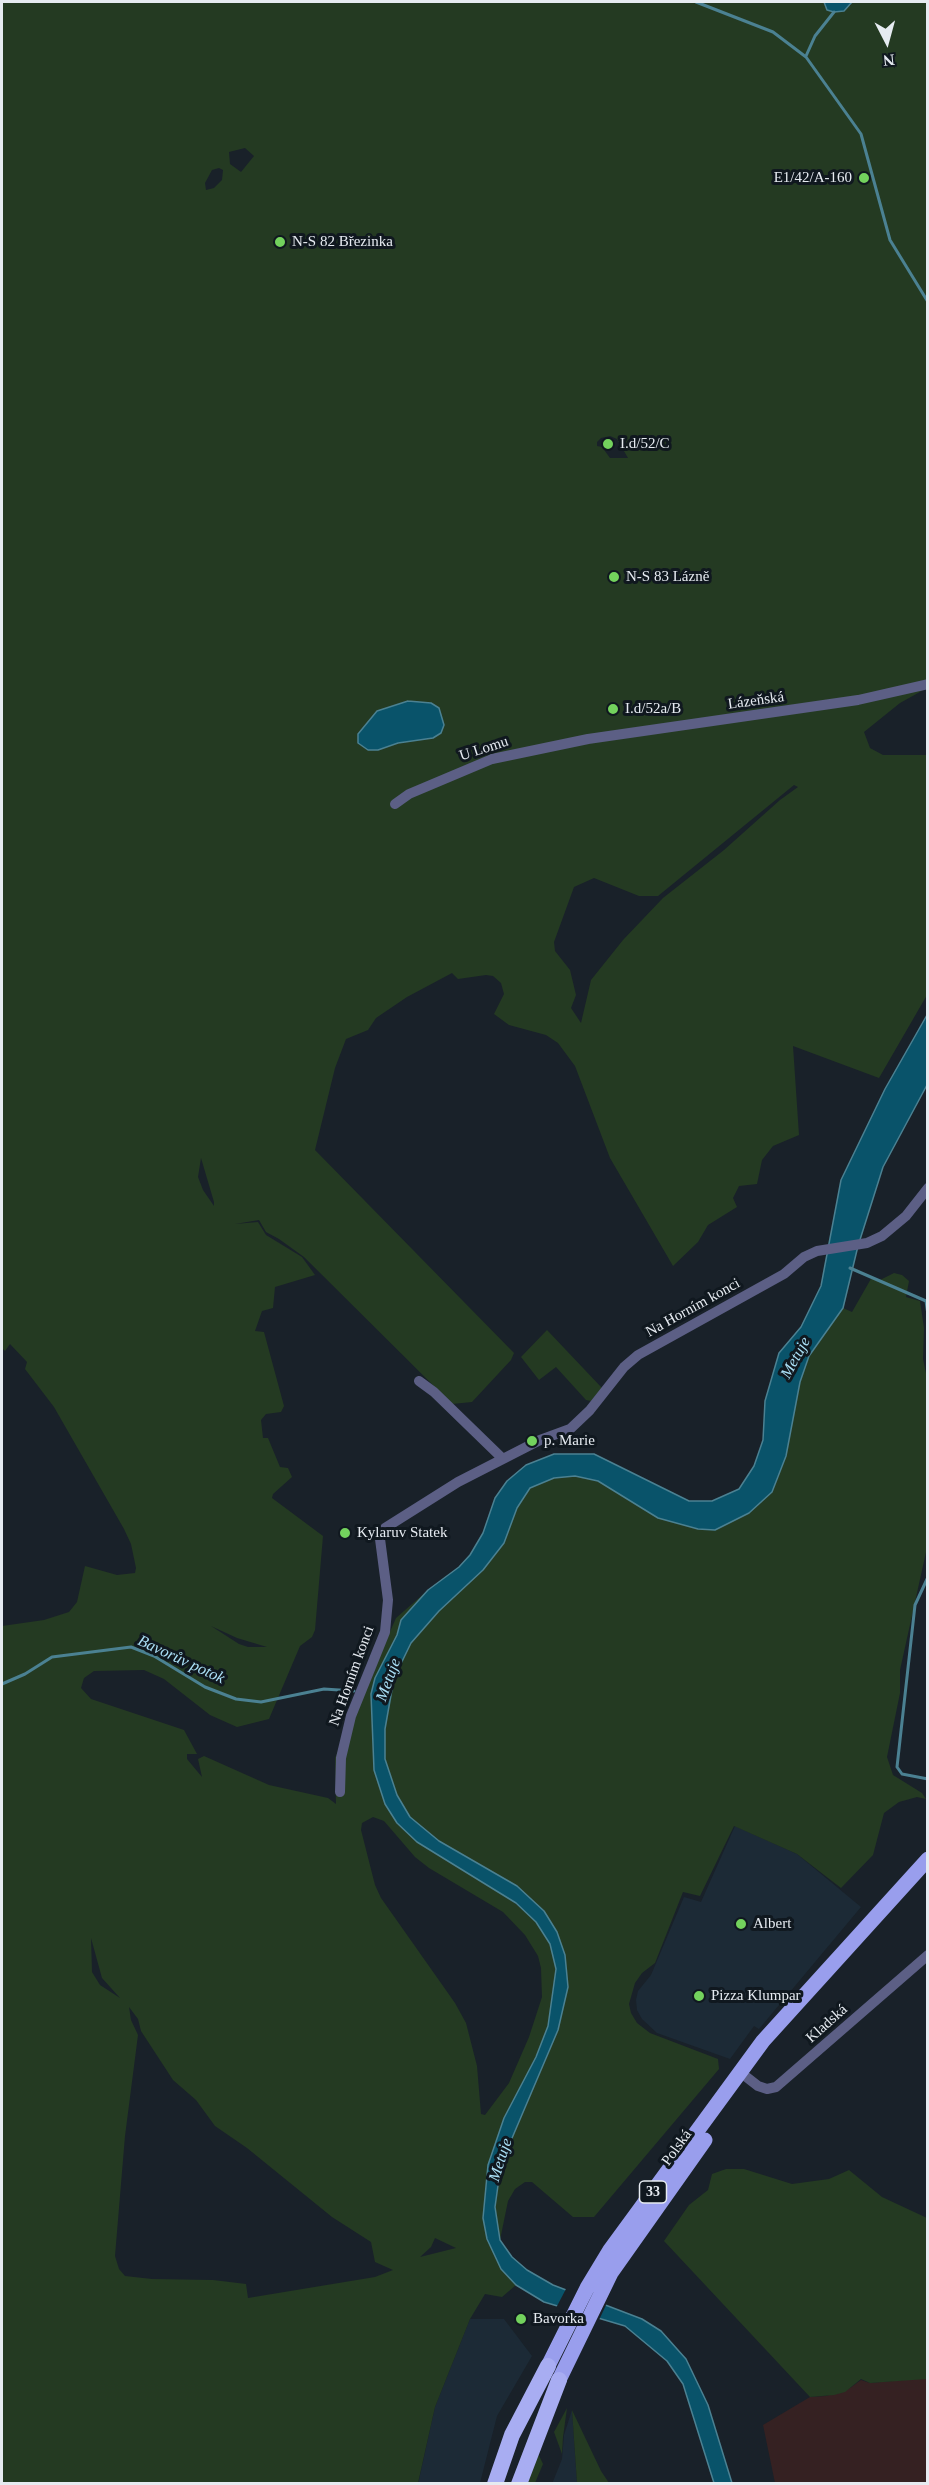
<!DOCTYPE html>
<meta charset="utf-8">
<style>
body{margin:0}
#map{position:relative;width:929px;height:2485px;overflow:hidden;background:#192129;font-family:"Times New Roman",serif}
canvas{display:block}
.frame{position:absolute;inset:0;border:3px solid #e6ebf1;pointer-events:none}
.north{position:absolute;left:857px;top:12px;width:60px;height:60px;-webkit-text-stroke:4px #10181f;paint-order:stroke;rotate:174deg;font-size:16px;font-weight:700;line-height:24px;text-align:center;color:#e6ebf1}
.north::after{content:'';display:block;margin:auto;width:21px;height:27px;background:#e6ebf1;clip-path:polygon(50% 0,100% 100%,50% 72%,0 100%)}
</style>
<div id="map">
<canvas width="929" height="2485"></canvas>
<div class="frame"></div>
<div class="north">N</div>
</div>
<script>
const c = document.querySelector('canvas').getContext('2d');
c.lineJoin = 'round';
function fillPath(path, color) { c.fillStyle = color; c.fill(path, 'evenodd'); }
const toPath = rows => new Path2D(rows.map(r => 'M' + r).join(''));
function strokePath(path, color, width, dash) { c.strokeStyle = color; c.lineWidth = width; c.lineCap = dash ? 'butt' : 'round'; c.setLineDash(dash || []); c.stroke(path); }
function write(font, color, halo, rows, align = 'center') {
  c.font = font + ' "Times New Roman",serif'; c.lineWidth = 6; c.setLineDash([]); c.textBaseline = 'middle'; c.strokeStyle = halo; c.fillStyle = color; for (const [text, x, y, turn = 0] of rows) {
    c.save(); c.translate(x, y); c.rotate((+turn || 0) * Math.PI / 180); c.textAlign = isNaN(turn) ? turn : align; if (halo) c.strokeText(text, 0, 0); c.fillText(text, 0, 0); c.restore();
  }
}
fillPath(toPath([
 [735,1826,797,1854,861,1907,759,2029,754,2026,730,2059,657,2033,642,2019,637,2010,636,2000,638,1991,651,1975,684,1897,701,1902],
 [470,2319,504,2319,532,2356,497,2416,480,2483,418,2484,435,2407],
 [572,2410,577,2483,552,2484,562,2459,564,2435]
]), '#1c2a36');
fillPath(toPath([
 [914,2379,927,2379,927,2483,775,2483,763,2425,810,2397,826,2396,850,2388,861,2380,870,2383]
]), '#352122');
fillPath(toPath([
 [2,2,824,2,824,5,850,6,852,2,927,2,927,688,900,703,864,732,870,748,883,755,927,755,927,995,879,1078,793,1046,799,1135,773,1146,762,1160,757,1184,739,1186,733,1198,737,1207,708,1225,698,1242,673,1266,610,1158,575,1066,558,1043,546,1035,509,1025,494,1014,504,994,501,983,493,976,486,975,458,979,452,973,407,997,376,1018,368,1030,346,1039,335,1068,315,1150,514,1353,511,1360,472,1402,452,1404,304,1257,279,1239,266,1232,259,1220,235,1224,258,1222,266,1235,302,1257,315,1275,275,1287,273,1308,262,1311,255,1331,264,1332,284,1406,281,1412,266,1414,261,1420,263,1438,268,1438,280,1467,288,1468,292,1477,273,1494,272,1498,323,1536,315,1630,312,1637,300,1646,269,1719,237,1727,210,1715,164,1679,144,1670,94,1671,84,1678,81,1688,91,1699,184,1730,197,1754,187,1754,187,1759,202,1777,198,1759,204,1756,269,1785,328,1798,336,1804,335,1758,396,1618,428,1590,401,1620,397,1635,375,1678,371,1694,374,1770,385,1804,397,1823,516,1904,536,1922,550,1944,556,1969,548,2026,536,2057,504,2118,488,2166,483,2218,501,2269,516,2285,502,2297,485,2294,470,2319,435,2407,418,2483,2,2483,2,1626,44,1620,69,1612,77,1602,85,1566,117,1575,135,1573,136,1568,131,1544,124,1529,54,1407,25,1369,27,1362,10,1344,5,1351,2,1348],
 [245,148,254,156,241,172,230,164,229,152],
 [219,168,223,170,222,180,214,188,206,190,205,183,212,170],
 [610,436,617,439,628,458,610,458,602,447,597,446,597,442,601,438],
 [377,711,433,738,398,743,378,750,358,734],
 [794,785,798,787,780,800,724,850,663,898,623,940,591,980,581,1023,571,1008,576,995,570,970,555,951,554,942,574,887,594,878,639,896,658,896],
 [201,1158,214,1202,214,1206,203,1190,198,1177],
 [211,1626,237,1638,267,1647,248,1647,239,1644],
 [373,1817,384,1821,415,1857,429,1868,503,1912,525,1935,538,1956,541,1968,542,1997,529,2037,509,2083,485,2115,481,2114,477,2066,466,2023,455,2003,381,1898,375,1885,361,1830,362,1823],
 [91,1938,102,1978,120,1998,100,1985,92,1972],
 [129,2007,138,2019,141,2031,173,2080,196,2100,215,2126,247,2148,332,2217,371,2242,375,2262,393,2270,375,2277,248,2298,246,2284,213,2280,152,2279,125,2276,119,2269,115,2256,125,2136,138,2035,131,2020],
 [435,2238,456,2248,420,2257,431,2247],
 [894,1273,902,1275,909,1281,906,1297,920,1301,924,1328,923,1359,928,1383,928,1543,900,1670,900,1693,887,1757,893,1775,922,1793,926,1799,917,1797,899,1802,884,1813,873,1855,841,1888,797,1854,734,1826,700,1896,683,1892,655,1963,642,1973,635,1983,629,2004,631,2013,637,2023,650,2033,718,2059,719,2069,594,2217,573,2217,532,2182,525,2182,515,2189,508,2201,500,2240,495,2207,501,2164,558,2030,557,1932,544,1912,517,1886,439,1841,410,1817,397,1795,385,1759,385,1729,394,1678,411,1643,439,1611,483,1570,504,1543,517,1508,530,1488,554,1478,575,1476,598,1481,658,1518,772,1492,786,1456,800,1382,809,1356,843,1308,852,1312,872,1277,880,1280],
 [547,1330,602,1388,591,1401,586,1400,556,1367,539,1380,521,1357],
 [726,2169,744,2169,792,2184,829,2179,849,2170,882,2197,927,2218,927,2379,870,2383,861,2379,845,2392,834,2395,810,2397,664,2241,689,2205,708,2190,712,2174],
 [567,2408,563,2437,562,2454,554,2432],
 [572,2410,601,2471,609,2483,577,2483],
 [536,2449,543,2464,535,2483,525,2484]
]), '#243a22');
const water = toPath([
 [824,2,852,2,844,11,834,12,827,10,824,2],
 [408,701,431,703,439,708,444,725,441,733,433,738,398,743,378,750,368,750,358,743,358,734,377,711,408,701],
 [927,1015,927,1085,883,1167,858,1246,843,1308,809,1356,800,1382,786,1456,772,1492,749,1513,715,1530,698,1529,658,1518,598,1481,575,1476,554,1478,530,1488,517,1508,504,1543,483,1570,439,1611,411,1643,394,1678,385,1729,385,1759,397,1795,410,1817,439,1841,517,1886,544,1911,557,1932,565,1955,568,1987,558,2030,501,2164,495,2207,500,2240,512,2257,527,2270,553,2285,642,2319,661,2331,677,2349,686,2359,708,2405,732,2483,714,2483,683,2384,667,2361,625,2326,544,2302,516,2285,501,2269,487,2239,483,2218,488,2165,504,2118,536,2057,548,2026,556,1969,550,1944,536,1922,516,1903,417,1842,397,1823,385,1804,374,1770,371,1694,375,1678,397,1635,401,1620,428,1590,459,1567,470,1555,483,1533,495,1498,507,1481,526,1465,554,1454,594,1454,689,1501,712,1501,739,1489,754,1466,763,1440,765,1401,779,1353,801,1327,821,1286,841,1180,885,1089,927,1015]
]);
fillPath(water, '#09536a');
strokePath(water, '#4b8192', 1.5);
fillPath(toPath([
 [567,2287,607,2303,599,2320,556,2308]
]), '#192129');
strokePath(toPath([
 [696,2,773,32,806,57,861,134,890,240,928,302],
 [806,56,815,36,834,12],
 [850,1268,926,1301,928,1315],
 [928,1577,915,1605,897,1767,902,1774,928,1779],
 [2,1684,25,1674,52,1657,131,1647,154,1656,205,1687,236,1699,261,1702,324,1689,354,1691]
]), '#4b8192', 3);
strokePath(toPath([
 [395,804,409,794,492,759,588,739,858,700,928,684],
 [419,1381,434,1392,503,1459],
 [340,1792,341,1758,351,1716,385,1632,388,1600,380,1539,385,1528,458,1482,540,1440,570,1429,590,1410,624,1367,638,1355,784,1274,804,1257,817,1251,867,1243,882,1236,906,1216,928,1188],
 [740,2072,758,2086,767,2089,776,2087,928,1955]
]), '#5c5f85', 10);
strokePath(toPath([
 [548,2366,587,2288,610,2250,763,2041,928,1859],
 [559,2380,611,2273,705,2140]
]), '#999eed', 15);
strokePath(toPath([
 [495,2484,512,2435,548,2366],
 [519,2484,559,2380]
]), '#a8adf2', 16);
for (const [x, y, r, color] of [
 [864,178,6,"#73d25d"],
 [280,242,6,"#73d25d"],
 [608,444,6,"#73d25d"],
 [614,577,6,"#73d25d"],
 [613,709,6,"#73d25d"],
 [532,1441,6,"#73d25d"],
 [345,1533,6,"#73d25d"],
 [741,1924,6,"#73d25d"],
 [699,1996,6,"#73d25d"],
 [521,2319,6,"#73d25d"]
]) { const dot = new Path2D(); dot.arc(x, y, r, 0, 2 * Math.PI); c.fillStyle = color; c.fill(dot); strokePath(dot, '#10181f', 2); }
for (const [x, y, w] of [
 [653,2192,27]
]) { const box = new Path2D(); box.roundRect(x - w / 2, y - 11, w, 22, 4.5); c.fillStyle = '#10181f'; c.fill(box); strokePath(box, '#e6ebf1', 1.5); }
write('bold 14px', '#e6ebf1', null, [
 ["33",653,2192]
]);
write('15px', '#e6ebf1', '#10181f', [
 ["E1/42/A-160",852,178,"right"],
 ["N-S 82 Březinka",292,242],
 ["I.d/52/C",620,444],
 ["N-S 83 Lázně",626,577],
 ["I.d/52a/B",625,709],
 ["p. Marie",544,1441],
 ["Kylaruv Statek",357,1533],
 ["Albert",753,1924],
 ["Pizza Klumpar",711,1996],
 ["Bavorka",533,2319]
], 'left');
write('15px', '#e6ebf1', '#10181f', [
 ["Lázeňská",756,701,-8],
 ["U Lomu",484,749,-18],
 ["Na Horním konci",693,1308,-29],
 ["Na Horním konci",352,1676,-70],
 ["Kladská",827,2024,-42],
 ["Polská",677,2148,-54]
]);
write('italic 16px', '#abe0f7', '#10181f', [
 ["Metuje",796,1358,-61],
 ["Bavorův potok",181,1660,25],
 ["Metuje",389,1680,-70],
 ["Metuje",501,2160,-72]
]);
</script>
